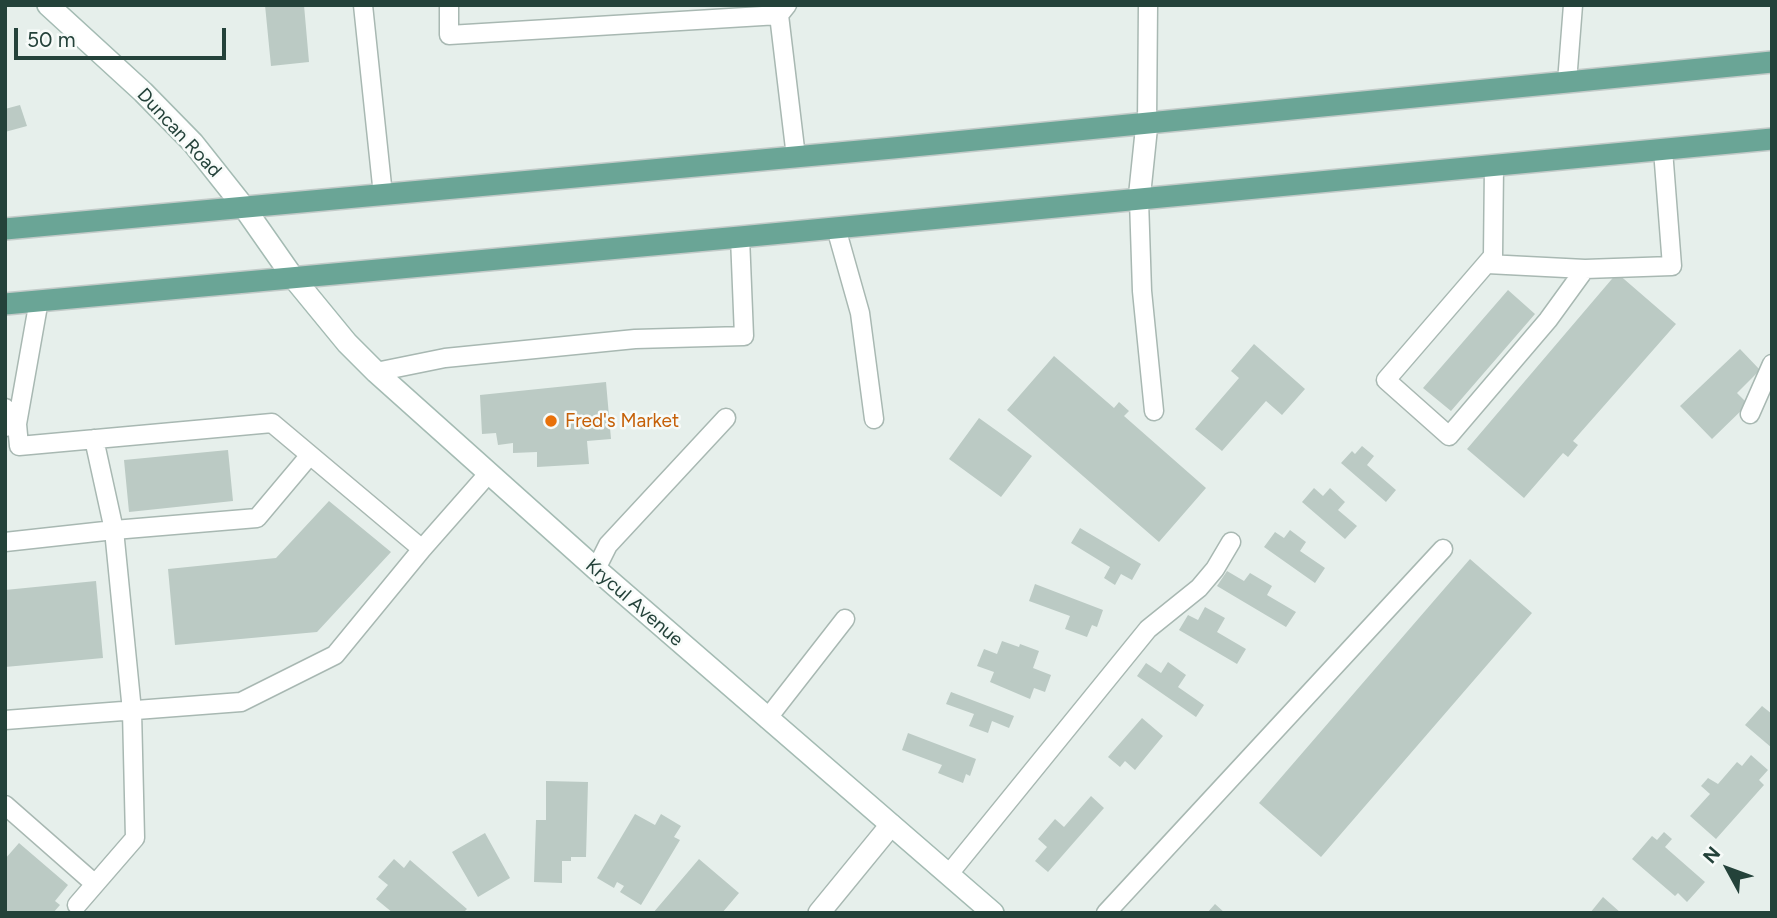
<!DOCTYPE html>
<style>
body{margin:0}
#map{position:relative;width:1777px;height:918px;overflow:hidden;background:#e6efeb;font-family:Figtree,sans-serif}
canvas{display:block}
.frame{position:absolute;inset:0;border:7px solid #24423a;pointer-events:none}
.north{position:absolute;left:1693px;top:834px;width:70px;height:70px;-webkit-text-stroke:5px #f7fbf9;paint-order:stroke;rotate:311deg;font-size:19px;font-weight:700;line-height:28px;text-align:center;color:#24423a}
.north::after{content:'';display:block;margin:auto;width:24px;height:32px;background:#24423a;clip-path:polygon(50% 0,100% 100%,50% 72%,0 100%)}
.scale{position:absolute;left:14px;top:28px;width:212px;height:32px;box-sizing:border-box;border:4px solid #24423a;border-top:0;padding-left:9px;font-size:21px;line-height:24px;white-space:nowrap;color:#24423a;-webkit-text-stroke:5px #f7fbf9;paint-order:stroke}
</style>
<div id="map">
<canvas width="1777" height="918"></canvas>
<div class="frame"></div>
<div class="north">N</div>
<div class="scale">50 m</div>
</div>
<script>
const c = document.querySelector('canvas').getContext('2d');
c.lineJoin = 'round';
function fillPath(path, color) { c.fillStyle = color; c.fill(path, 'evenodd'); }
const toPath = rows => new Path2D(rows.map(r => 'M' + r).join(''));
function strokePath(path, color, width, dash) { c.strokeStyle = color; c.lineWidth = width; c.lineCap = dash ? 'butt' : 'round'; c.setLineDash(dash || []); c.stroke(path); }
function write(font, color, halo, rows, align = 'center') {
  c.font = font + ' Figtree,sans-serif'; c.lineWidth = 5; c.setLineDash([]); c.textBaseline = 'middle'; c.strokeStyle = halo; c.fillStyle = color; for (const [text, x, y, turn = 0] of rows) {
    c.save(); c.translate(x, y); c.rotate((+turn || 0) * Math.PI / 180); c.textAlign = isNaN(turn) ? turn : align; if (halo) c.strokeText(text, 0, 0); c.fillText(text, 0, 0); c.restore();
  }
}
fillPath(toPath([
 [265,5,304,5,309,62,271,66],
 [20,105,27,126,5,132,5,109],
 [1617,273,1676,324,1573,441,1578,445,1568,457,1563,453,1524,498,1467,449],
 [1508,290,1535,314,1451,411,1423,388],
 [1254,344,1305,389,1282,415,1266,401,1222,451,1195,429,1239,378,1231,371],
 [1740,349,1760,370,1737,393,1748,404,1712,439,1680,406],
 [1054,356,1114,408,1119,402,1129,411,1124,416,1206,488,1159,542,1007,410],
 [606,382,611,439,587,441,589,464,537,467,537,452,513,453,513,443,498,445,496,433,482,434,480,395],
 [979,418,1032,456,1001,497,949,459],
 [1362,446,1374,456,1367,465,1396,490,1386,502,1341,463,1352,451,1355,454],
 [228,450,233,501,129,512,124,460],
 [1314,488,1323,496,1330,488,1345,502,1338,510,1357,526,1345,539,1302,502],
 [329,501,391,552,317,632,175,645,168,569,276,558],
 [1080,528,1141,564,1132,580,1121,574,1115,585,1104,578,1110,567,1071,543],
 [1290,530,1306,542,1300,551,1325,568,1315,583,1264,547,1275,532,1284,538],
 [1470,559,1532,613,1321,857,1259,803],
 [1227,571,1244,581,1250,573,1272,586,1267,595,1296,612,1286,627,1217,586],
 [96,581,103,658,5,667,5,590],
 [1035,584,1103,610,1097,627,1092,625,1087,637,1065,629,1070,616,1029,601],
 [1205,607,1225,618,1217,632,1246,649,1237,664,1179,630,1188,615,1198,620],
 [1002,641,1019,647,1020,644,1039,651,1033,668,1051,675,1045,692,1034,688,1030,699,990,682,994,672,977,666,984,649,997,654],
 [1168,662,1186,675,1178,687,1204,705,1196,717,1137,676,1146,663,1161,673],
 [951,692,1014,716,1009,728,992,721,988,733,969,726,974,714,946,704],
 [1762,706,1772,714,1772,748,1745,725],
 [1142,718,1163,736,1135,770,1125,761,1120,767,1108,757],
 [908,733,976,759,970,776,966,774,963,783,938,773,942,765,902,750],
 [1751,755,1768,770,1759,780,1764,785,1716,839,1690,816,1710,794,1701,786,1708,778,1718,784,1737,762,1742,766],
 [546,781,588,782,586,857,571,857,571,861,562,861,562,883,534,882,536,820,546,820],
 [1091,796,1104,808,1048,872,1035,861,1047,847,1038,839,1055,819,1064,827],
 [635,814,655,825,661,814,681,826,674,837,680,840,641,905,620,892,624,886,617,882,614,888,597,878],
 [1664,832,1672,839,1665,847,1705,882,1687,902,1678,893,1675,896,1632,859,1652,836,1657,840],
 [485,833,510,878,478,897,452,852],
 [19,843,68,885,55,901,60,905,53,913,5,913,5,859],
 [394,859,404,868,410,860,467,909,463,913,393,913,376,899,388,885,378,877],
 [699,859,739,893,722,913,653,913],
 [1603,897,1621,913,1590,913],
 [1215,904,1225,913,1207,913]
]), '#bbcac4');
const lane = toPath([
 [363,5,383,195],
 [449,5,449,35,779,15,787,5],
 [779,15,796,157],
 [1567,82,1573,5],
 [1147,123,1148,5],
 [1494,166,1493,256,1386,380,1449,436,1548,320,1585,269,1672,266,1663,150],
 [1139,200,1142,291,1154,411],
 [836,228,860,313,874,419],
 [1487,264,1585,269],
 [376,372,445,358,635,339,744,336,740,237],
 [5,408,17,424,39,300],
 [1750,414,1772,364],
 [5,427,17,424,19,446,272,423,422,549,488,474],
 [5,542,114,530,257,518,310,455],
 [596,569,608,545,726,418],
 [767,719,845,619],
 [5,720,241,702,335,655,422,549],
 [5,805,95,884],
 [948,875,1148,629,1199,588,1215,569,1231,542],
 [77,905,135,838,132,711,114,530,94,439],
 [1106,913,1443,549]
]);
const street = toPath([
 [1139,200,1147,123],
 [819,913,891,825]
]);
const secondary = toPath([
 [48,5,143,92,193,143,243,206,292,276,347,343,376,372,596,569,993,913]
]);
const primary = toPath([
 [5,229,893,148,1772,62],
 [5,304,740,237,1772,139]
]);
strokePath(lane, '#a8b8b2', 21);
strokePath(street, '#a8b8b2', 24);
strokePath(secondary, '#a4bbb3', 24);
strokePath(primary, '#c2cac8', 24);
strokePath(lane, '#fff', 18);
strokePath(street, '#fff', 21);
strokePath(secondary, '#fff', 21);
strokePath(primary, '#6aa596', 21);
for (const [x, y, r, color] of [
 [551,421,7,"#e8710a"]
]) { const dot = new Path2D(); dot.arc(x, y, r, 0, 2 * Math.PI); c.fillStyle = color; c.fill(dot); strokePath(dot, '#f7fbf9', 2.5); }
write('19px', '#24423a', '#f7fbf9', [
 ["Duncan Road",179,133,47],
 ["Krycul Avenue",634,603,41]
]);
write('19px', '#c56008', '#f7fbf9', [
 ["Fred's Market",565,421]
], 'left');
</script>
